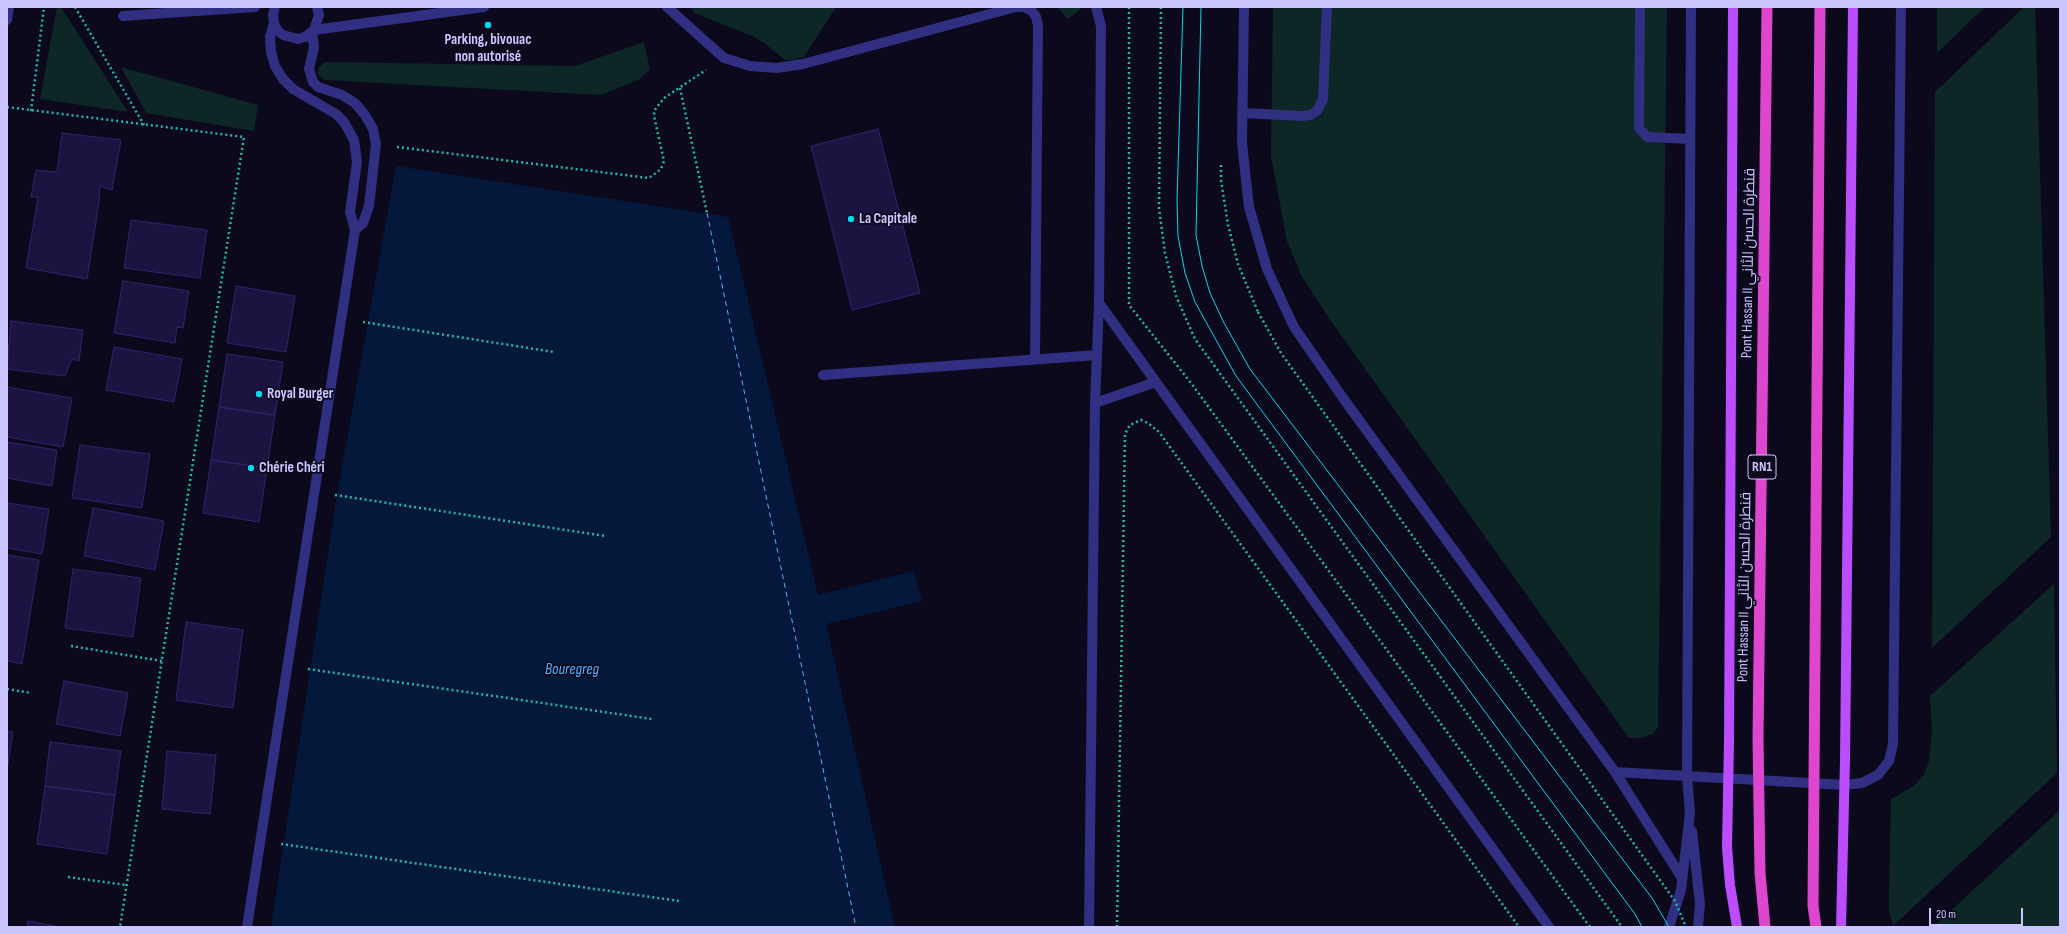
<!DOCTYPE html>
<meta charset="utf-8">
<style>
body{margin:0}
#map{position:relative;width:2067px;height:934px;overflow:hidden;background:#0c091d;font-family:"Sofia Sans Condensed",sans-serif}
canvas{display:block}
.frame{position:absolute;inset:0;border:8px solid #cbc5ff;pointer-events:none}
.scale{position:absolute;left:1929px;top:908px;width:94px;height:18px;box-sizing:border-box;border:2px solid #cbc5ff;border-top:0;padding-left:5px;font-size:12px;line-height:14px;white-space:nowrap;color:#cbc5ff;-webkit-text-stroke:3px #0c091d;paint-order:stroke}
</style>
<div id="map">
<canvas width="2067" height="934"></canvas>
<div class="frame"></div>
<div class="scale">20 m</div>
</div>
<script>
const c = document.querySelector('canvas').getContext('2d');
c.lineJoin = 'round';
function fillPath(path, color) { c.fillStyle = color; c.fill(path, 'evenodd'); }
const toPath = rows => new Path2D(rows.map(r => 'M' + r).join(''));
function strokePath(path, color, width, dash) { c.strokeStyle = color; c.lineWidth = width; c.lineCap = dash ? 'butt' : 'round'; c.setLineDash(dash || []); c.stroke(path); }
function write(font, color, halo, rows, align = 'center') {
  c.font = font + ' "Sofia Sans Condensed",Cairo,sans-serif'; c.lineWidth = 3.5; c.setLineDash([]); c.textBaseline = 'middle'; c.strokeStyle = halo; c.fillStyle = color; for (const [text, x, y, turn = 0] of rows) {
    c.save(); c.translate(x, y); c.rotate((+turn || 0) * Math.PI / 180); c.textAlign = isNaN(turn) ? turn : align; if (halo) c.strokeText(text, 0, 0); c.fillText(text, 0, 0); c.restore();
  }
}
fillPath(toPath([
 [57,7,61,7,128,112,40,99],
 [691,7,836,7,804,57,792,60,785,60,764,43,750,35,694,13],
 [1057,7,1081,7,1082,8,1068,19],
 [1273,7,1667,7,1658,727,1653,734,1641,738,1629,738,1333,324,1302,277,1287,241,1271,156],
 [1937,7,1985,7,1937,53],
 [2024,7,2035,7,2051,537,1932,648,1935,92],
 [644,42,650,69,640,79,601,95,325,80,319,76,318,72,319,67,326,62,575,66],
 [121,67,258,105,254,131,146,113],
 [2054,584,2057,773,1893,926,1889,911,1889,896,1891,799,1915,785,1924,774,1929,761,1932,731,1930,696],
 [2060,810,2060,927,1933,927]
]), '#0c2726');
fillPath(toPath([
 [396,166,728,217,818,595,914,571,922,601,826,624,895,927,271,927,337,495]
]), '#03183b');
strokePath(toPath([
 [707,213,856,927]
]), '#53b1ff', 1, [5, 4]);
const building = toPath([
 [878,129,920,293,852,310,811,146,878,129],
 [62,133,121,140,112,190,100,186,99,202,87,279,26,268,38,197,31,197,36,170,57,172,62,133],
 [131,220,207,230,200,278,124,268,131,220],
 [123,281,189,291,183,328,177,327,175,343,114,333,123,281],
 [236,286,295,296,286,352,227,343,236,286],
 [11,321,83,330,79,361,72,359,65,376,7,369,11,321],
 [114,347,182,359,174,402,106,390,114,347],
 [227,354,283,362,275,415,219,407,227,354],
 [7,387,72,398,63,447,7,437,7,387],
 [219,407,275,415,267,468,211,460,219,407],
 [7,442,57,450,52,486,7,478,7,442],
 [80,445,150,454,142,508,72,498,80,445],
 [211,460,267,468,259,522,203,513,211,460],
 [7,503,49,509,42,554,7,548,7,503],
 [93,508,164,521,155,570,84,556,93,508],
 [7,555,39,560,22,664,7,661,7,555],
 [73,569,141,578,133,637,65,628,73,569],
 [186,622,243,630,233,708,176,700,186,622],
 [64,681,128,693,120,736,56,724,64,681],
 [7,731,13,732,7,771,7,731],
 [50,742,121,751,115,795,45,786,50,742],
 [167,751,216,755,210,814,162,809,167,751],
 [45,786,115,795,107,854,37,844,45,786],
 [28,921,60,927,27,927,28,921]
]);
fillPath(building, '#1c1340');
strokePath(building, '#31236e', 1);
strokePath(toPath([
 [75,7,144,125],
 [1129,7,1129,305,1191,383,1590,927],
 [1161,7,1159,208,1165,253,1176,296,1195,339,1622,927],
 [680,88,707,213],
 [7,107,244,137,120,927],
 [31,111,44,7],
 [397,147,649,178,661,169,664,161,654,116,654,111,664,98,706,70],
 [1221,165,1221,180,1228,225,1238,264,1258,312],
 [363,322,554,352],
 [335,495,605,536],
 [71,646,162,661],
 [308,669,652,719],
 [7,689,31,693],
 [281,844,679,901],
 [68,877,126,885],
 [1117,927,1125,434,1130,425,1141,420,1148,423,1159,432,1519,927]
]), '#1fb9ae', 2.5, [2, 3]);
strokePath(toPath([
 [275,7,273,14,274,23,277,30,283,35,298,39,305,37,314,30,319,15,317,7],
 [667,7,724,58,750,66,777,68,803,64,1016,7,1024,7],
 [1024,7,1032,11,1036,17,1038,25,1035,359],
 [1640,7,1639,128,1647,137,1690,139],
 [123,16,255,7],
 [314,30,484,7],
 [312,33,314,47,309,69,313,82,318,87,342,95,355,103,365,115,373,129,376,144,369,206,363,223,355,230],
 [1242,113,1302,116,1310,115,1317,111,1323,99,1327,7],
 [1099,303,1549,927],
 [823,375,1097,355],
 [1095,403,1156,382],
 [1692,831,1700,904,1698,927],
 [247,927,355,230,350,212,357,162,354,140,344,122,336,114,293,89,283,79,275,66,271,52,270,37,274,23],
 [1089,927,1095,403,1099,303,1101,26,1096,7],
 [1669,927,1681,890,1690,813,1687,776,1691,7]
]), '#312f81', 10);
strokePath(toPath([
 [1244,7,1242,143,1249,207,1267,269,1294,327,1343,398,1615,772,1682,878],
 [7,20,9,7],
 [1615,772,1845,785,1862,783,1878,775,1889,761,1893,744,1901,7]
]), '#312f81', 10);
strokePath(toPath([
 [1729,742,1733,7],
 [1845,760,1853,7]
]), '#bb4cff', 10);
strokePath(toPath([
 [1183,7,1177,200,1178,236,1185,273,1195,302,1236,376,1635,914,1642,927],
 [1201,7,1196,235,1202,266,1210,293,1224,323,1250,369,1652,898,1669,927]
]), '#00daf0', 1);
strokePath(toPath([
 [1258,312,1281,353,1675,901,1686,927]
]), '#1fb9ae', 2.5, [2, 3]);
strokePath(toPath([
 [1729,742,1727,847,1730,885,1737,927],
 [1841,927,1845,760]
]), '#bb4cff', 10);
strokePath(toPath([
 [1765,927,1760,873,1758,737,1767,7],
 [1816,927,1813,906,1820,7]
]), '#dd46ce', 11);
for (const [x, y, r, color] of [
 [488,25,4,"#00daf0"],
 [851,219,4,"#00daf0"],
 [259,394,4,"#00daf0"],
 [251,468,4,"#00daf0"]
]) { const dot = new Path2D(); dot.arc(x, y, r, 0, 2 * Math.PI); c.fillStyle = color; c.fill(dot); strokePath(dot, '#0c091d', 1.5); }
for (const [x, y, w] of [
 [1762,467,28]
]) { const box = new Path2D(); box.roundRect(x - w / 2, y - 12, w, 24, 3); c.fillStyle = '#0c091d'; c.fill(box); strokePath(box, '#cbc5ff', 1); }
write('bold 14px', '#cbc5ff', null, [
 ["RN1",1762,467]
]);
write('bold 15px', '#cbc5ff', '#0c091d', [
 ["Parking, bivouac",488,40,"center"],
 ["non autorisé",488,57,"center"],
 ["La Capitale",859,219],
 ["Royal Burger",267,394],
 ["Chérie Chéri",259,468]
], 'left');
write('15px', '#cbc5ff', '#0c091d', [
 ["Pont Hassan II قنطرة الحسن الثاني",1749,263,-89],
 ["Pont Hassan II قنطرة الحسن الثاني",1745,587,-89]
]);
write('italic 16px', '#53b1ff', '#0c091d', [
 ["Bouregreg",572,670]
]);
</script>
